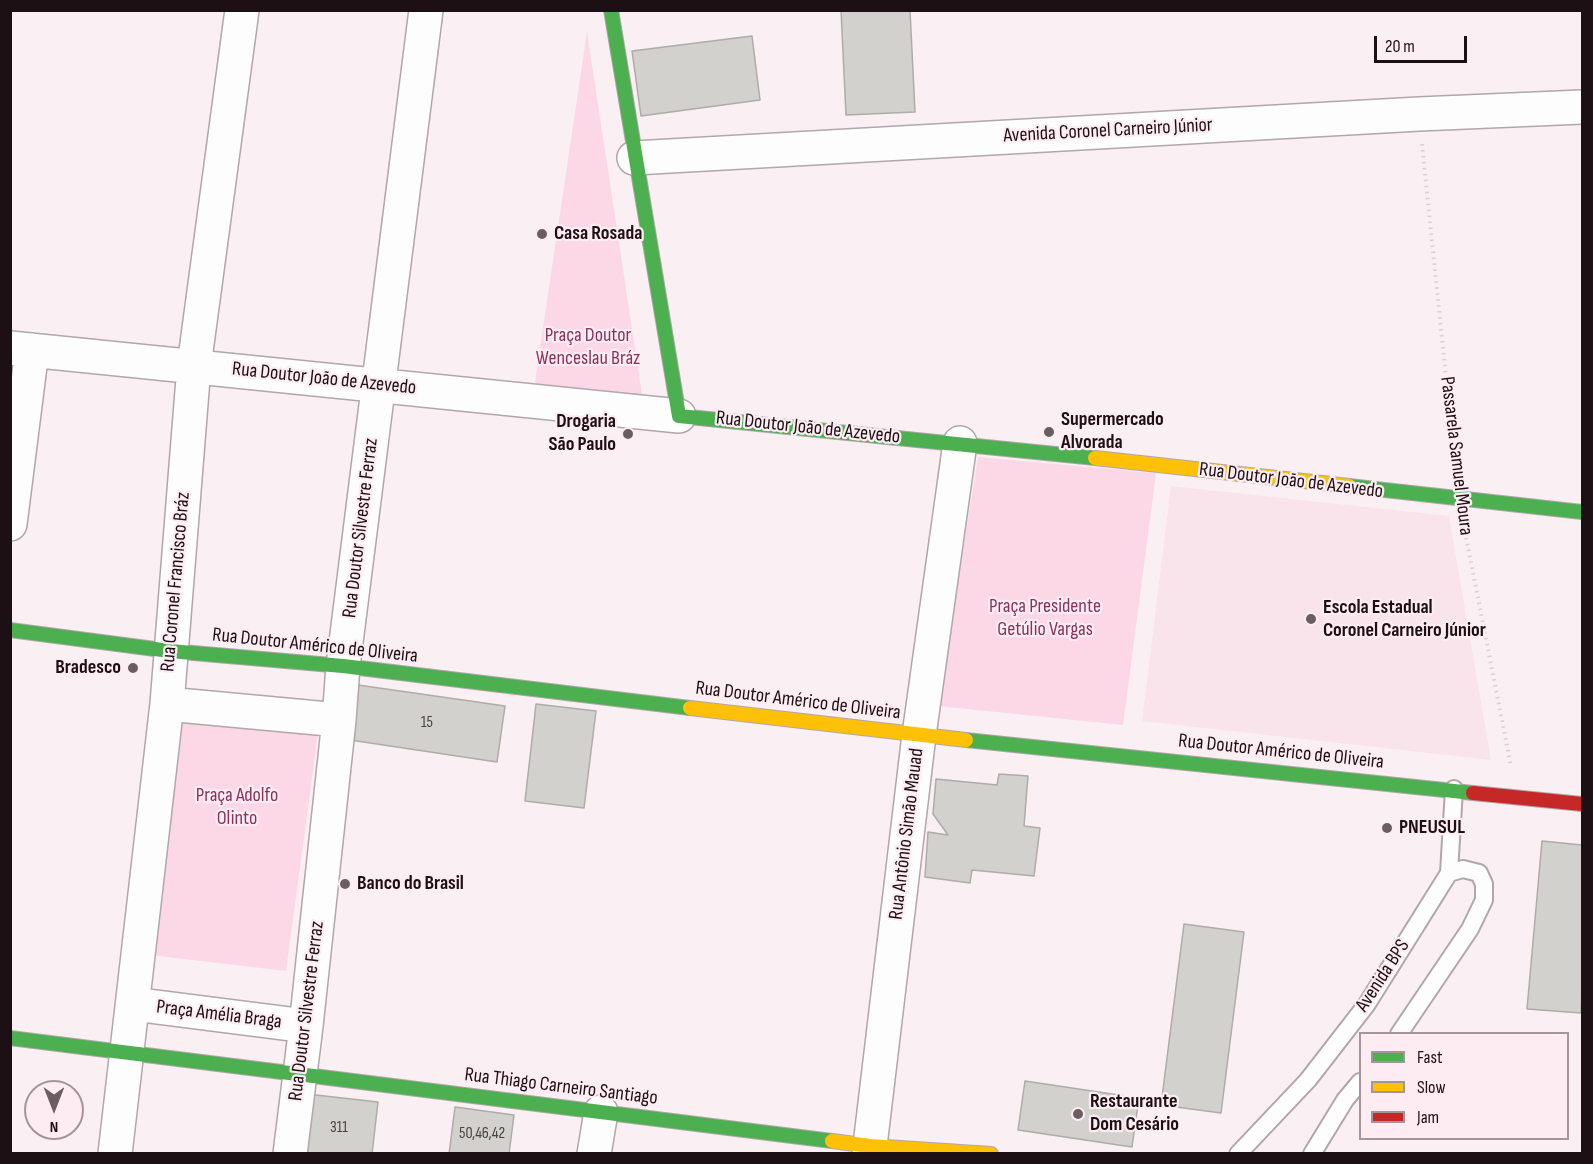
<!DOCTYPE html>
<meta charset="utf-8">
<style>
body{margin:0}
#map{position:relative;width:1593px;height:1164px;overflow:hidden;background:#faf0f4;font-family:"Sofia Sans Condensed",sans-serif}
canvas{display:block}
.frame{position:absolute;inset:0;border:12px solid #1d1015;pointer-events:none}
.legend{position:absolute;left:1359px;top:1032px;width:210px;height:108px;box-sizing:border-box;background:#fdedf3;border:2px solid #a3959a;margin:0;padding:8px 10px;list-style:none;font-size:18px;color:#1d1015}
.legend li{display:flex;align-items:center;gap:12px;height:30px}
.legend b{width:30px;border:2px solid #a3959a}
.north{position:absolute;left:24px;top:1080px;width:60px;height:60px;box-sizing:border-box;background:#fdedf3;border:2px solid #a3959a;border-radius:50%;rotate:180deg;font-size:16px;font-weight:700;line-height:24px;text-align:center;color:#1d1015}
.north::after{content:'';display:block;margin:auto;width:21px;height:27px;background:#6a5e63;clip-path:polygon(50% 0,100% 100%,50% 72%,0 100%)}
.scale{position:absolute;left:1374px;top:36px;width:93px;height:27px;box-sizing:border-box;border:3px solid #1d1015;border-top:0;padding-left:8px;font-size:18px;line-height:21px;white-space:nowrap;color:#1d1015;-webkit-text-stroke:4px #fdedf3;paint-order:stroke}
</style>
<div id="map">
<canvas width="1593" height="1164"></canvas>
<div class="frame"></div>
<ul class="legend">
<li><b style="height:8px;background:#4caf50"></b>Fast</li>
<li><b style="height:8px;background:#ffc107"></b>Slow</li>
<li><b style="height:8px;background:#c62828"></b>Jam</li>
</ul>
<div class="north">N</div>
<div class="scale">20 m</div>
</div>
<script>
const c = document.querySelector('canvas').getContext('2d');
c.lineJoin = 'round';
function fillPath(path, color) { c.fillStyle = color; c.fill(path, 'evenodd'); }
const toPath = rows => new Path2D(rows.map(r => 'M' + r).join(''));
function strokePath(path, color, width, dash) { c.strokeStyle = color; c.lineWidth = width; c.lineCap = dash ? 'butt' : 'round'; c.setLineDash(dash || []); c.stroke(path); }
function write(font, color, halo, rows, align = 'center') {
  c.font = font + ' "Sofia Sans Condensed",sans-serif'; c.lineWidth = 4.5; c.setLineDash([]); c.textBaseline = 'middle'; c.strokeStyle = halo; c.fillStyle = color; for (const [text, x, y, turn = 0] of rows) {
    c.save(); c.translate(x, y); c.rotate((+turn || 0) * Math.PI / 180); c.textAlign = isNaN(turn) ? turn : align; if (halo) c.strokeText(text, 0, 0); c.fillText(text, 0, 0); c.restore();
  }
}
fillPath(toPath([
 [1171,486,1449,516,1491,760,1142,721]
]), '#f9e4ec');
fillPath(toPath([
 [587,32,643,401,534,388],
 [978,457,1156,473,1123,725,938,706],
 [176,717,318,733,286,971,150,955]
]), '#fcd7e5');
const building = toPath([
 [841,10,910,10,915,112,846,115,841,10],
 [752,36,760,100,641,116,632,51,752,36],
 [358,685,505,706,497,762,350,740,358,685],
 [536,704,596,711,584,808,525,801,536,704],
 [999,774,1028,776,1024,826,1040,828,1034,876,972,870,970,883,925,877,928,832,948,835,933,814,936,779,997,785,999,774],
 [1542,841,1582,845,1582,992,1581,1013,1527,1009,1542,841],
 [1184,924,1244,932,1221,1113,1161,1105,1184,924],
 [1025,1081,1139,1098,1132,1147,1018,1130,1025,1081],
 [307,1094,378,1102,372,1154,299,1154,307,1094],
 [455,1107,514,1115,509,1154,449,1154,455,1107]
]);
fillPath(building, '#d2d1cd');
strokePath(building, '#adaca8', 1.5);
const lane = toPath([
 [1449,873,1454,789],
 [1238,1154,1308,1080,1367,1004,1449,873,1463,869,1479,873,1484,884,1484,900,1470,929,1399,1034],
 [1312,1154,1345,1100,1360,1082]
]);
const street = toPath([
 [634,158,1419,114,1582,107],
 [10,348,679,416],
 [10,524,32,350],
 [167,704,339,720],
 [133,1004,306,1026],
 [115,1154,167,704,194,366,242,10],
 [290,1154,306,1026,339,720,343,666,426,10],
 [594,1154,601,1112],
 [869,1154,919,735,960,443]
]);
const fast = toPath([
 [611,10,679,416,1095,458],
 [1349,486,1582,512],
 [10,630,170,651,343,666,690,708],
 [966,740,1473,793],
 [10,1038,832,1141]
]);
const slow = toPath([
 [1095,458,1349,486],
 [690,708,966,740],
 [832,1141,870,1146,991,1154]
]);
const jam = toPath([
 [1473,793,1582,804]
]);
strokePath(lane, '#b1a6aa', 20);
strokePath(street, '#b1a6aa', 36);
strokePath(fast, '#b1a6aa', 16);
strokePath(slow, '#b1a6aa', 16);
strokePath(jam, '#b1a6aa', 16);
strokePath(toPath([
 [1422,144,1455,465],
 [1465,532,1511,766]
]), '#d5d2d4', 4, [1.5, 4.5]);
strokePath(lane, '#fefdfd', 16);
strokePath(street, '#fefdfd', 33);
strokePath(fast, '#4caf50', 14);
strokePath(slow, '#ffc107', 14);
strokePath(jam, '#c62828', 14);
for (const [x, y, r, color] of [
 [542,234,6,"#6a5e63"],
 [1049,432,6,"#6a5e63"],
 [628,434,6,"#6a5e63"],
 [1311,619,6,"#6a5e63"],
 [133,668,6,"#6a5e63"],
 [1387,828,6,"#6a5e63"],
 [345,884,6,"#6a5e63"],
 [1078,1114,6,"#6a5e63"]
]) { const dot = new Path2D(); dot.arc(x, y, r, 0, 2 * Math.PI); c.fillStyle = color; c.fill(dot); strokePath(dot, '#fdedf3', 2); }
write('16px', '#4a4043', null, [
 ["15",427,723],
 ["311",339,1128],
 ["50,46,42",482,1134]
]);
write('20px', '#1d1015', '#fdedf3', [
 ["Avenida Coronel Carneiro Júnior",1108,131,-3],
 ["Rua Doutor João de Azevedo",324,379,6],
 ["Rua Doutor João de Azevedo",808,428,6],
 ["Passarela Samuel Moura",1456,456,83],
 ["Rua Doutor João de Azevedo",1291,481,7],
 ["Rua Doutor Silvestre Ferraz",361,528,-83],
 ["Rua Coronel Francisco Bráz",176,582,-85],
 ["Rua Doutor Américo de Oliveira",315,646,6],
 ["Rua Doutor Américo de Oliveira",798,701,7],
 ["Rua Doutor Américo de Oliveira",1281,752,6],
 ["Rua Antônio Simão Mauad",907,834,-83],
 ["Avenida BPS",1383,976,-57],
 ["Rua Doutor Silvestre Ferraz",307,1011,-83],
 ["Praça Amélia Braga",219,1015,7],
 ["Rua Thiago Carneiro Santiago",561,1087,7]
]);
write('bold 20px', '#1d1015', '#fdedf3', [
 ["Casa Rosada",554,234],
 ["Supermercado",1061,420],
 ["Alvorada",1061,443],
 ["Drogaria",616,422,"right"],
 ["São Paulo",616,445,"right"],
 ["Escola Estadual",1323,608],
 ["Coronel Carneiro Júnior",1323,631],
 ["Bradesco",121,668,"right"],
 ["PNEUSUL",1399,828],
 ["Banco do Brasil",357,884],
 ["Restaurante",1090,1102],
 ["Dom Cesário",1090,1125]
], 'left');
write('20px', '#883259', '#fdedf3', [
 ["Praça Doutor",588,336],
 ["Wenceslau Bráz",588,359],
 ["Praça Presidente",1045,607],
 ["Getúlio Vargas",1045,630],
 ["Praça Adolfo",237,796],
 ["Olinto",237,819]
]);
</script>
